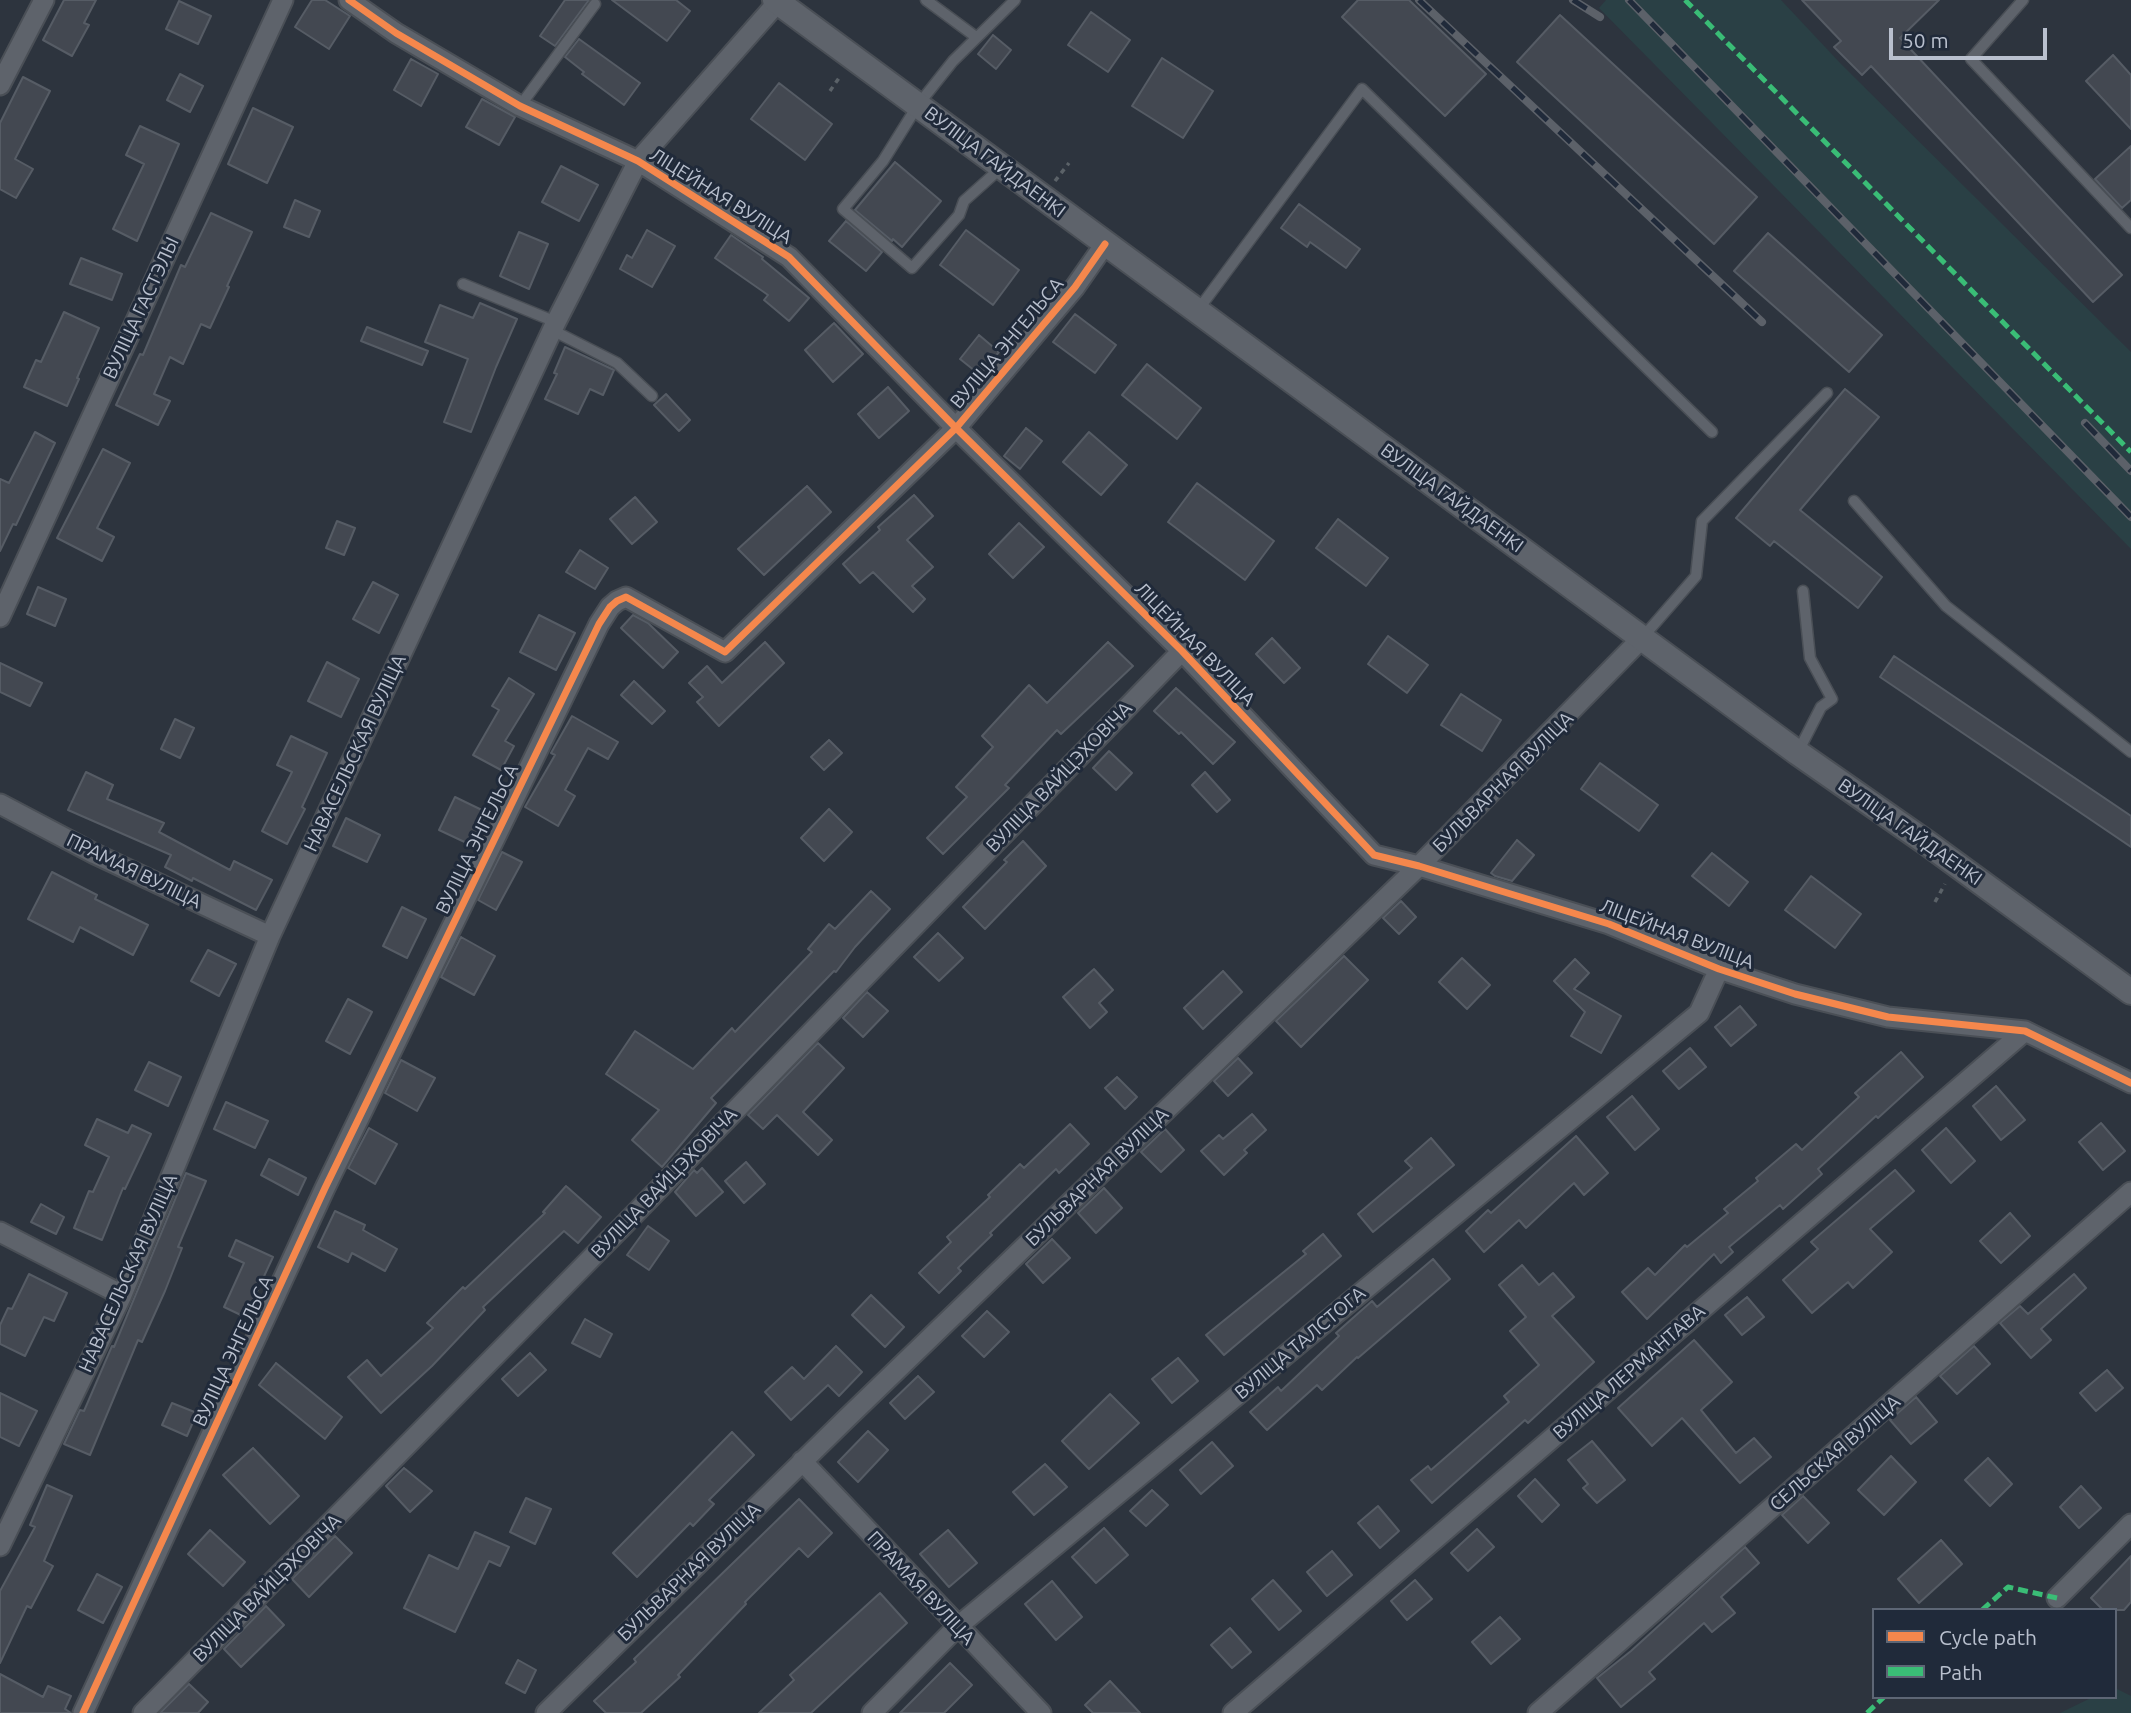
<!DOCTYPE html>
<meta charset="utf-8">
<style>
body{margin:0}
#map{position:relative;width:2131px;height:1713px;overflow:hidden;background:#2d343e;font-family:Ubuntu,sans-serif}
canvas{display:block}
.legend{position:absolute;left:1872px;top:1608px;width:245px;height:91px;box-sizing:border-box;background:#202a3a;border:2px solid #5d6675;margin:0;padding:9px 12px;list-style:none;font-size:21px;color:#b9c0ce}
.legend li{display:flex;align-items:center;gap:14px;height:35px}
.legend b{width:35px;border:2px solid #5d6675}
.scale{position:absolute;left:1889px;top:28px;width:158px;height:32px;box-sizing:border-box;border:4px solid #b9c0ce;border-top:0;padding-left:9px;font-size:21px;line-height:24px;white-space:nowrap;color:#b9c0ce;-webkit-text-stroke:5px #202a3a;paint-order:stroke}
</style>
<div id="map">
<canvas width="2131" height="1713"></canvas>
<ul class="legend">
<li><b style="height:9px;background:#f5874c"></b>Cycle path</li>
<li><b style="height:9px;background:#3abd76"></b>Path</li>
</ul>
<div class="scale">50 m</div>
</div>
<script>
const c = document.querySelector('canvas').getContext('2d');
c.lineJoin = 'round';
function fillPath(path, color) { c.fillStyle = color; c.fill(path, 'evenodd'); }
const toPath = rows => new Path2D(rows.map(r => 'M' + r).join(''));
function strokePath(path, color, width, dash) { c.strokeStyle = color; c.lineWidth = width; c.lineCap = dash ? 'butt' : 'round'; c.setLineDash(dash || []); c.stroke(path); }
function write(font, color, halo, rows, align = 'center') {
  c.font = font + ' Ubuntu,sans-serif'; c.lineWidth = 6; c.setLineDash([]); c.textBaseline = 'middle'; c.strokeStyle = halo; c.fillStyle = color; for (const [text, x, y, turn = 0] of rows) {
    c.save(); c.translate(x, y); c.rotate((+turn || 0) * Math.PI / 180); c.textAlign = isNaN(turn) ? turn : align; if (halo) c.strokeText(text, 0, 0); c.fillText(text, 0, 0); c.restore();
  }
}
fillPath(toPath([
 [1606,0,1781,0,1841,64,2131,352,2131,549,1599,8],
 [2115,1688,2131,1696,2131,1713,2060,1713,2093,1697,2115,1697]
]), '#2a4045');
const building = toPath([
 [64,0,96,0,84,23,89,25,72,56,43,40,64,0],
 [312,0,325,0,350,16,329,49,295,27,312,0],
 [565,0,589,0,555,46,540,36,565,0],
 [612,0,676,0,690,11,667,41,612,0],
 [1358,0,1409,0,1486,74,1445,116,1342,17,1358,0],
 [1802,0,1939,0,1900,38,2122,275,2093,302,1871,66,1862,75,1834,47,1841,41,1802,0],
 [179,1,211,16,198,44,166,29,179,1],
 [1091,12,1130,40,1108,72,1068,45,1091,12],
 [1560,15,1757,197,1714,244,1517,62,1560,15],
 [993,35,1011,50,996,69,978,54,993,35],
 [579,39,640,83,624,105,582,74,584,72,565,57,579,39],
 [2113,55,2131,75,2131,129,2086,81,2113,55],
 [1162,58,1213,91,1183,138,1132,106,1162,58],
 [411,59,438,74,421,106,394,90,411,59],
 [180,74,203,86,190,112,167,100,180,74],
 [23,77,50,91,15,159,33,169,16,198,0,189,0,123,23,77],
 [779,83,832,124,805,160,751,119,779,83],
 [482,99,515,117,499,145,466,127,482,99],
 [253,108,293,127,267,183,228,164,253,108],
 [140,126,179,144,137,241,113,229,144,164,126,155,140,126],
 [2131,146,2131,200,2122,208,2095,179,2131,146],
 [895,162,941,201,902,247,893,239,892,241,855,210,895,162],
 [561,166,598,185,579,221,542,202,561,166],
 [295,200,320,211,309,237,284,227,295,200],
 [1299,204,1360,249,1346,268,1310,242,1307,247,1281,228,1299,204],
 [211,213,252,232,227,286,229,287,210,328,201,324,183,364,170,357,154,394,170,401,158,425,116,405,140,354,143,355,181,265,185,267,211,213],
 [846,221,882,252,866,271,829,241,846,221],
 [647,230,675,246,652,287,620,269,627,255,632,258,647,230],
 [966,230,1019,270,993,305,940,265,966,230],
 [519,232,548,244,529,289,500,276,519,232],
 [1768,233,1882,335,1849,372,1734,271,1768,233],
 [731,235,763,257,762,259,809,298,789,321,764,300,768,295,715,258,731,235],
 [81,258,122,274,112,300,70,284,81,258],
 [480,303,517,319,496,367,471,432,444,422,468,359,425,342,440,305,473,318,480,303],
 [64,312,99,328,77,378,79,379,67,406,24,387,36,360,41,362,64,312],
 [1075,314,1116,345,1095,373,1053,342,1075,314],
 [834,323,863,354,833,382,805,350,834,323],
 [367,327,428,351,422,365,361,341,367,327],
 [979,335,999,352,980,375,960,359,979,335],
 [565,347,614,370,603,395,590,389,578,414,545,399,557,374,554,373,565,347],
 [1147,364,1201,408,1177,439,1122,395,1147,364],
 [888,387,909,411,879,438,858,414,888,387],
 [1845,389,1879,417,1800,510,1882,577,1858,608,1774,541,1770,546,1736,518,1845,389],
 [666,394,690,420,679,431,654,405,666,394],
 [1026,428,1042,441,1020,469,1004,456,1026,428],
 [35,432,55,443,16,525,13,524,0,551,0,479,9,483,35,432],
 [1089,432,1127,465,1101,495,1063,462,1089,432],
 [103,449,130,463,97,528,114,537,102,561,57,538,103,449],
 [1197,483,1274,541,1245,580,1168,522,1197,483],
 [807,486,831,512,764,575,738,549,807,486],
 [914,495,933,516,907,540,933,567,912,586,925,599,913,612,873,572,860,583,843,564,880,530,878,527,914,495],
 [635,497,657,522,632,544,610,519,635,497],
 [1338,519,1388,558,1366,586,1316,548,1338,519],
 [337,521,355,528,344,555,326,548,337,521],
 [1019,523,1044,547,1013,578,989,554,1019,523],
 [580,550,608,568,595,589,566,572,580,550],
 [373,582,398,595,379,633,353,619,373,582],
 [38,587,66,599,55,626,27,614,38,587],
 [539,615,575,633,556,670,520,652,539,615],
 [633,615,648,623,678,652,663,668,621,628,633,615],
 [1388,636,1428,665,1407,693,1368,664,1388,636],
 [1272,638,1300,668,1284,683,1256,654,1272,638],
 [765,642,784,663,719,726,697,702,703,697,689,683,707,666,722,683,765,642],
 [1108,642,1133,666,1061,734,1057,730,1005,785,1009,788,943,854,927,838,967,797,956,787,993,747,982,736,1029,685,1047,703,1108,642],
 [1894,656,2131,816,2131,847,1880,677,1894,656],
 [327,662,359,679,341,717,308,701,327,662],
 [0,663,42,683,30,706,0,692,0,663],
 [509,678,534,694,505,741,514,746,501,770,473,755,499,710,492,706,509,678],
 [634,681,665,711,652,724,621,695,634,681],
 [1176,688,1235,742,1213,764,1181,732,1179,734,1154,711,1176,688],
 [1461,694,1501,720,1482,751,1441,725,1461,694],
 [572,716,618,742,608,759,588,748,565,790,575,796,558,826,525,807,555,755,551,753,572,716],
 [175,719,194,728,180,758,161,749,175,719],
 [291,736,327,753,302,807,305,809,287,844,262,831,292,772,277,765,291,736],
 [829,740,842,753,824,770,811,757,829,740],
 [1109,751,1132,773,1116,790,1093,768,1109,751],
 [1600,763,1658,805,1639,831,1581,789,1600,763],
 [86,772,113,785,107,799,164,823,159,832,230,870,234,861,272,880,256,910,193,878,192,881,165,867,171,855,68,810,86,772],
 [1205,772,1230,800,1217,812,1192,785,1205,772],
 [455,797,486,812,471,845,439,830,455,797],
 [829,809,852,832,824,861,801,838,829,809],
 [346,818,380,835,367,862,333,846,346,818],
 [1517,840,1534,855,1512,881,1495,876,1491,873,1517,840],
 [1023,841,1046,866,985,929,963,907,1007,862,1004,860,1023,841],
 [502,852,522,862,496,910,478,900,502,852],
 [1712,853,1748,882,1729,906,1692,876,1712,853],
 [52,872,97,895,95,899,148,925,133,955,80,927,73,942,28,919,52,872],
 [1811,876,1861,914,1835,948,1785,910,1811,876],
 [871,891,890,909,855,947,836,972,834,971,711,1098,716,1103,662,1167,632,1140,659,1110,606,1074,635,1031,693,1069,732,1028,735,1032,812,952,808,949,829,924,835,929,871,891],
 [1401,901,1416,917,1399,934,1383,918,1401,901],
 [402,907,426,919,407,958,383,946,402,907],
 [938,933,963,958,939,981,914,957,938,933],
 [461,937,495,956,474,995,441,977,461,937],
 [208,950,236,964,219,996,191,981,208,950],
 [1344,956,1368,980,1301,1047,1276,1021,1344,956],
 [1462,958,1490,985,1467,1009,1439,982,1462,958],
 [1575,959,1589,973,1574,989,1621,1016,1601,1053,1571,1036,1585,1012,1554,981,1575,959],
 [1094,969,1113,990,1099,1003,1107,1012,1090,1028,1063,997,1094,969],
 [1223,971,1242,992,1203,1029,1184,1008,1223,971],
 [867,992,888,1011,863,1037,843,1018,867,992],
 [348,999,372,1012,350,1054,326,1041,348,999],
 [1740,1006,1756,1025,1731,1046,1715,1027,1740,1006],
 [818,1043,844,1068,803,1112,832,1140,818,1155,777,1115,763,1129,748,1115,818,1043],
 [1690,1048,1706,1067,1679,1089,1663,1071,1690,1048],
 [1901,1052,1923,1077,1878,1118,1876,1116,1818,1169,1822,1174,1783,1209,1780,1205,1729,1247,1733,1252,1721,1263,1714,1254,1647,1319,1622,1292,1648,1268,1655,1275,1685,1245,1687,1247,1728,1213,1724,1209,1758,1181,1756,1178,1796,1144,1802,1150,1859,1097,1855,1093,1901,1052],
 [1238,1058,1252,1073,1228,1096,1214,1081,1238,1058],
 [401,1060,435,1078,417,1111,385,1093,401,1060],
 [149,1062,181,1077,168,1106,135,1090,149,1062],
 [1117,1077,1137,1097,1125,1109,1105,1088,1117,1077],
 [1996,1086,2025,1120,2001,1140,1973,1106,1996,1086],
 [1632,1096,1659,1129,1635,1150,1607,1117,1632,1096],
 [226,1102,268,1121,255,1148,214,1129,226,1102],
 [1252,1114,1266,1130,1244,1150,1247,1153,1224,1175,1201,1151,1219,1135,1223,1139,1252,1114],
 [97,1119,128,1133,132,1125,151,1134,125,1189,123,1188,102,1240,74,1228,89,1191,93,1192,109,1157,85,1145,97,1119],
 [2101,1123,2125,1151,2103,1170,2079,1142,2101,1123],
 [1070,1124,1089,1144,1059,1173,1056,1169,990,1233,992,1235,958,1268,961,1271,939,1293,919,1273,951,1242,947,1237,990,1197,988,1195,1020,1164,1024,1168,1070,1124],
 [369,1128,397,1144,375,1184,348,1168,369,1128],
 [1946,1128,1975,1161,1951,1183,1922,1150,1946,1128],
 [1165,1129,1184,1150,1161,1172,1141,1152,1165,1129],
 [1576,1136,1608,1173,1584,1195,1574,1183,1526,1228,1519,1220,1484,1252,1466,1231,1488,1210,1491,1213,1576,1136],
 [1431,1138,1454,1165,1373,1232,1358,1214,1412,1168,1405,1161,1431,1138],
 [269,1159,306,1178,298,1195,261,1175,269,1159],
 [746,1162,765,1184,744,1203,725,1181,746,1162],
 [702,1168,723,1192,696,1216,675,1192,694,1170,697,1173,702,1168],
 [1895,1170,1914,1191,1870,1229,1892,1252,1853,1288,1848,1282,1812,1313,1783,1280,1818,1249,1811,1242,1895,1170],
 [186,1173,206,1181,178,1247,182,1248,165,1291,142,1342,138,1340,90,1455,64,1444,80,1410,84,1411,112,1346,114,1347,186,1173],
 [566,1186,601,1217,578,1243,564,1231,483,1307,485,1310,432,1366,381,1413,348,1377,367,1360,381,1376,433,1328,427,1323,463,1287,465,1289,545,1213,543,1212,566,1186],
 [1104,1188,1122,1208,1096,1233,1078,1213,1104,1188],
 [41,1204,64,1217,56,1234,31,1222,41,1204],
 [335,1211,365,1225,363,1230,397,1249,385,1271,352,1253,348,1262,318,1247,335,1211],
 [2010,1213,2030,1236,2001,1263,1980,1241,2010,1213],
 [648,1226,669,1241,649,1270,627,1255,648,1226],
 [1323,1234,1341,1256,1224,1355,1206,1335,1306,1254,1303,1251,1323,1234],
 [1052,1239,1070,1258,1043,1283,1026,1264,1052,1239],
 [236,1240,273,1257,245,1317,224,1307,244,1263,229,1256,236,1240],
 [1433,1259,1450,1279,1358,1358,1357,1357,1322,1390,1317,1385,1267,1430,1250,1412,1278,1387,1281,1391,1339,1336,1336,1333,1372,1301,1377,1307,1433,1259],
 [1522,1265,1539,1285,1553,1273,1574,1297,1552,1316,1594,1362,1528,1423,1525,1420,1432,1503,1411,1480,1428,1466,1431,1470,1509,1402,1504,1396,1539,1365,1510,1331,1526,1317,1499,1285,1522,1265],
 [29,1274,67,1293,54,1321,44,1317,25,1356,0,1344,0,1325,8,1308,12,1309,29,1274],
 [2074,1274,2086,1288,2041,1329,2051,1340,2031,1358,2000,1323,2020,1306,2028,1314,2074,1274],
 [871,1295,904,1327,885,1347,852,1315,871,1295],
 [1747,1297,1764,1317,1742,1335,1725,1315,1747,1297],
 [987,1311,1009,1332,984,1357,962,1336,987,1311],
 [585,1319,612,1334,600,1357,572,1343,585,1319],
 [1694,1340,1732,1382,1701,1410,1736,1453,1754,1438,1771,1457,1740,1483,1682,1418,1652,1446,1618,1408,1694,1340],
 [836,1346,862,1372,839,1396,828,1385,791,1420,765,1392,792,1367,804,1379,836,1346],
 [1974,1346,1990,1364,1957,1394,1940,1376,1974,1346],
 [530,1353,546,1370,518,1396,502,1379,530,1353],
 [1178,1358,1198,1381,1172,1403,1152,1379,1178,1358],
 [276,1363,342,1417,325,1439,259,1385,276,1363],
 [2107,1370,2123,1388,2096,1411,2080,1393,2107,1370],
 [918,1376,934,1392,905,1419,890,1403,918,1376],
 [0,1393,37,1411,19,1446,0,1437,0,1393],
 [1110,1394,1139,1423,1089,1469,1062,1441,1110,1394],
 [1916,1397,1937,1422,1911,1444,1890,1420,1916,1397],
 [172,1403,197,1413,187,1436,162,1425,172,1403],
 [868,1431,888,1450,858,1482,838,1462,868,1431],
 [732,1432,754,1455,709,1500,714,1504,693,1526,690,1523,637,1577,613,1553,732,1432],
 [1592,1441,1625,1480,1597,1503,1583,1488,1588,1484,1568,1460,1592,1441],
 [1212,1442,1233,1466,1201,1494,1180,1470,1212,1442],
 [253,1448,299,1496,270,1524,223,1475,253,1448],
 [1891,1456,1916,1482,1884,1515,1858,1490,1891,1456],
 [1988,1458,2012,1484,1990,1506,1965,1480,1988,1458],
 [1045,1464,1067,1487,1034,1515,1013,1492,1045,1464],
 [404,1468,432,1491,410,1512,386,1486,404,1468],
 [1535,1479,1559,1505,1542,1522,1518,1496,1535,1479],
 [47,1485,72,1496,44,1561,53,1566,31,1608,27,1606,0,1663,0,1591,35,1527,30,1525,47,1485],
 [2081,1486,2101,1508,2079,1528,2060,1507,2081,1486],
 [1152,1490,1168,1505,1146,1526,1130,1511,1152,1490],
 [1803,1496,1829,1523,1808,1543,1782,1515,1803,1496],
 [526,1498,551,1509,535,1544,510,1532,526,1498],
 [799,1499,832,1533,808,1557,799,1548,745,1602,746,1604,678,1675,680,1677,641,1713,606,1713,594,1701,636,1662,634,1659,799,1499],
 [1378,1506,1399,1531,1380,1548,1358,1523,1378,1506],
 [1104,1528,1128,1555,1096,1583,1072,1557,1104,1528],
 [1477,1529,1494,1547,1468,1571,1451,1553,1477,1529],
 [210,1530,245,1562,223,1586,188,1554,210,1530],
 [948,1530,977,1563,949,1587,920,1554,948,1530],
 [475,1532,509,1547,500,1566,489,1561,455,1632,404,1608,429,1555,458,1569,475,1532],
 [335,1536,352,1553,309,1597,292,1579,335,1536],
 [1941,1540,1962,1564,1919,1603,1898,1579,1941,1540],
 [1745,1547,1759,1563,1721,1597,1735,1613,1712,1632,1704,1623,1649,1672,1655,1679,1621,1707,1597,1678,1631,1651,1745,1547],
 [1332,1551,1352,1575,1327,1596,1307,1572,1332,1551],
 [2131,1556,2131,1602,2124,1610,2103,1610,2091,1598,2131,1556],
 [97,1574,122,1587,103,1623,78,1610,97,1574],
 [1273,1580,1301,1611,1279,1630,1252,1599,1273,1580],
 [1415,1580,1432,1599,1407,1620,1391,1601,1415,1580],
 [1052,1581,1082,1617,1056,1640,1025,1604,1052,1581],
 [880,1593,907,1623,811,1713,759,1713,794,1680,790,1675,880,1593],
 [266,1606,284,1625,241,1667,224,1649,266,1606],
 [1500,1617,1520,1639,1491,1664,1472,1642,1500,1617],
 [1230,1628,1251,1652,1232,1668,1211,1645,1230,1628],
 [518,1660,536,1670,525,1693,506,1683,518,1660],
 [950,1663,972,1685,944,1713,900,1713,950,1663],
 [0,1674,43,1697,48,1686,71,1696,65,1709,71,1713,0,1713,0,1674],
 [1110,1681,1140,1713,1093,1713,1085,1705,1110,1681],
 [189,1684,208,1702,198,1713,160,1713,189,1684]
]);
fillPath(building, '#434851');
strokePath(building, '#565c65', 2);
const service = toPath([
 [926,0,976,37],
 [2023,0,1971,59,2131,228],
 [520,106,595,4],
 [1002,167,964,201,959,215,912,268,843,209,883,161,918,105,953,61,1015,0],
 [463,284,556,322],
 [1198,310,1362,89,1712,432],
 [552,330,617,363,652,396],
 [1854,501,1946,606,2131,752],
 [1643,637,1696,576,1702,521,1827,393],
 [1798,752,1821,707,1832,699,1810,658,1803,591]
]);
const minor = toPath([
 [349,0,396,33,520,106,638,161,789,257,956,428,1182,651,1374,855,1419,866,1609,924,1719,969,1795,994,1888,1017,2025,1031,2131,1083],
 [0,85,44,0],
 [0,617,283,0],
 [0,804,95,854,270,936],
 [0,1232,122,1295],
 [802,1461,1041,1713],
 [0,1546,122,1295,270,936,556,322,638,161,778,2],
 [2057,1598,2131,1524],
 [83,1713,325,1188,599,624,610,607,617,601,626,597,725,652,956,428,1075,287,1105,244],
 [143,1713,620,1229,1182,651],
 [546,1713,845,1420,1419,866,1643,637],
 [872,1713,957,1627,1699,1013,1719,969],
 [1233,1713,2025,1031],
 [1538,1713,2131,1192]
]);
const tertiary = toPath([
 [775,0,1798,753,1927,843,2131,992]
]);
strokePath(service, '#4a4f56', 13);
strokePath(minor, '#4a4f56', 23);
strokePath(tertiary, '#4a4f56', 28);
strokePath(toPath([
 [830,91,841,75],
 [1055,181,1069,163],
 [1935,902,1945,884]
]), '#5b6268', 3.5, [5, 5]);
strokePath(service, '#5e636b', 10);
strokePath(minor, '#5e636b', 19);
strokePath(tertiary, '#5e636b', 24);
const rail = toPath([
 [1419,0,1762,322],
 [1573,0,1600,17],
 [1629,0,2131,517],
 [2085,423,2131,471]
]);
strokePath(rail, '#5c6169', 8);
strokePath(rail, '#202a3a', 5, [16]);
strokePath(toPath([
 [1685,0,2131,452],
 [1982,1610,2008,1587,2057,1598],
 [1867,1713,1884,1697]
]), '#3abd76', 5, [10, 5]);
strokePath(toPath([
 [349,0,396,33,520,106,638,161,789,257,956,428,1182,651,1374,855,1419,866,1609,924,1719,969,1795,994,1888,1017,2025,1031,2131,1083],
 [83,1713,325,1188,599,624,610,607,617,601,626,597,725,652,956,428,1075,287,1105,244]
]), '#f5874c', 7);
write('19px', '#b9c0ce', '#202a3a', [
 ["ВУЛІЦА ГАЙДАЕНКІ",995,162,37],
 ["ЛІЦЕЙНАЯ ВУЛІЦА",721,196,32],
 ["ВУЛІЦА ГАСТЭЛЫ",141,308,-65],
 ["ВУЛІЦА ЭНГЕЛЬСА",1007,343,-50],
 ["ВУЛІЦА ГАЙДАЕНКІ",1452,498,36],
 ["ЛІЦЕЙНАЯ ВУЛІЦА",1195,644,46],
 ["НАВАСЕЛЬСКАЯ ВУЛІЦА",355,753,-65],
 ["ВУЛІЦА ВАЙЦЭХОВІЧА",1059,777,-46],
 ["БУЛЬВАРНАЯ ВУЛІЦА",1503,782,-45],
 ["ВУЛІЦА ГАЙДАЕНКІ",1910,832,35],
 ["ВУЛІЦА ЭНГЕЛЬСА",477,839,-64],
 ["ПРАМАЯ ВУЛІЦА",134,871,26],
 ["ЛІЦЕЙНАЯ ВУЛІЦА",1677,934,21],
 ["БУЛЬВАРНАЯ ВУЛІЦА",1097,1177,-44],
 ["ВУЛІЦА ВАЙЦЭХОВІЧА",664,1183,-46],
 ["НАВАСЕЛЬСКАЯ ВУЛІЦА",128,1273,-66],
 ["ВУЛІЦА ТАЛСТОГА",1300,1343,-40],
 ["ВУЛІЦА ЭНГЕЛЬСА",233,1351,-65],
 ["ВУЛІЦА ЛЕРМАНТАВА",1629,1372,-41],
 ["СЕЛЬСКАЯ ВУЛІЦА",1835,1453,-41],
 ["БУЛЬВАРНАЯ ВУЛІЦА",689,1572,-44],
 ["ВУЛІЦА ВАЙЦЭХОВІЧА",267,1588,-45],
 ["ПРАМАЯ ВУЛІЦА",921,1588,47]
]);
</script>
